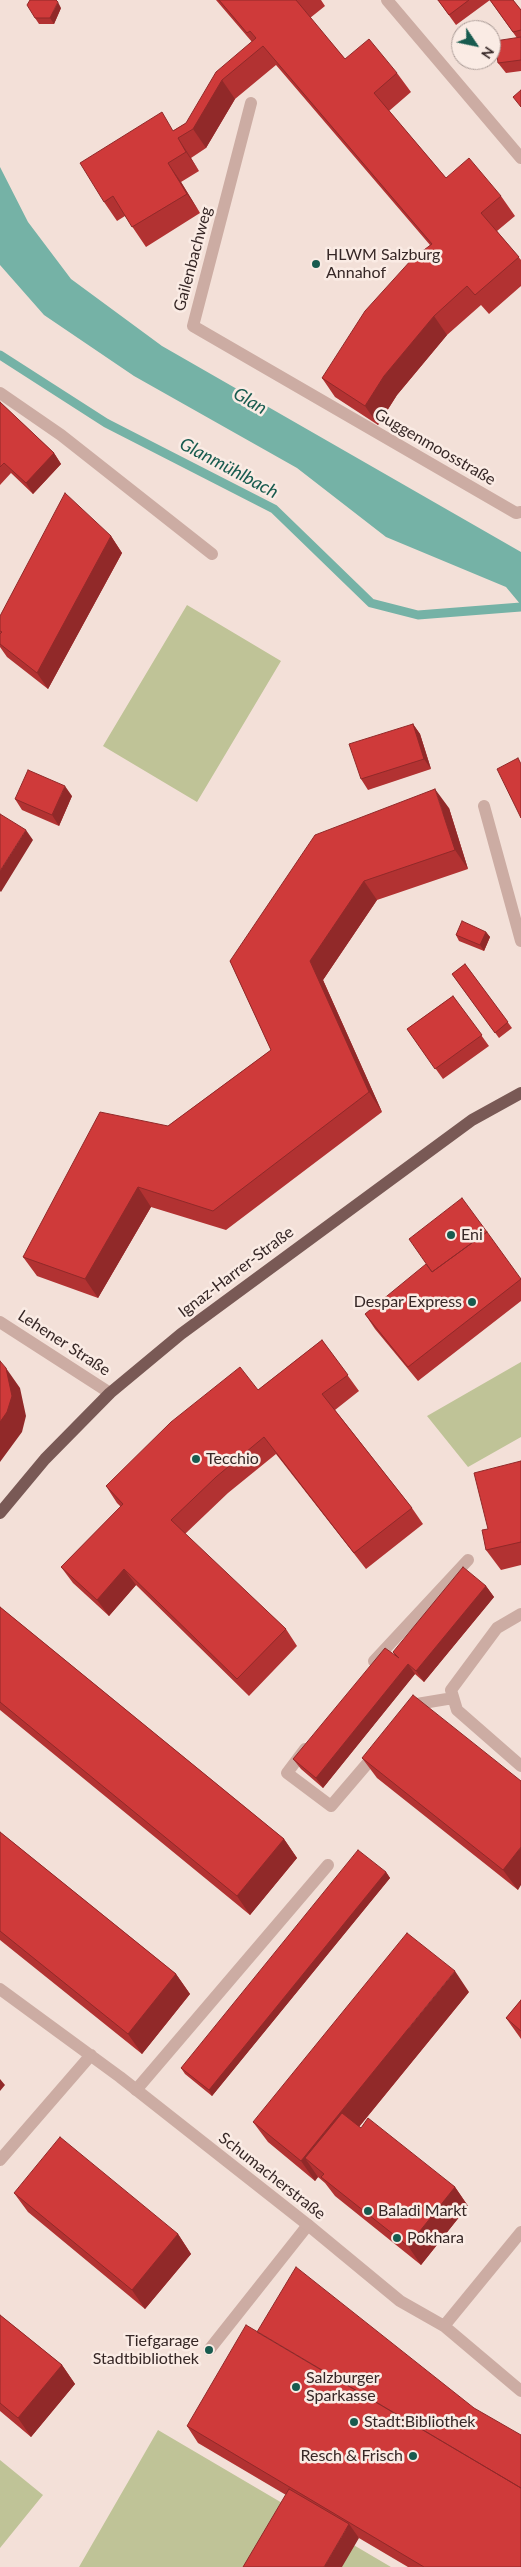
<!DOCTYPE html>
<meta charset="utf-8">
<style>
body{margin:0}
#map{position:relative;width:521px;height:2567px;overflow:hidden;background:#f3e0d8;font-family:Lato,sans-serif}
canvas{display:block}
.north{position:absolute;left:451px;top:20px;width:50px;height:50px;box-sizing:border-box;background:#faebe4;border:1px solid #ac9d98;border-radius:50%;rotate:124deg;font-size:14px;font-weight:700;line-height:20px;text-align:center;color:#362726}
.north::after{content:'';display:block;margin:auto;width:18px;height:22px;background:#185b4f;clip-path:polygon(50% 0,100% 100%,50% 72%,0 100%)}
</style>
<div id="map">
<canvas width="521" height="2567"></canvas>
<div class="north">N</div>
</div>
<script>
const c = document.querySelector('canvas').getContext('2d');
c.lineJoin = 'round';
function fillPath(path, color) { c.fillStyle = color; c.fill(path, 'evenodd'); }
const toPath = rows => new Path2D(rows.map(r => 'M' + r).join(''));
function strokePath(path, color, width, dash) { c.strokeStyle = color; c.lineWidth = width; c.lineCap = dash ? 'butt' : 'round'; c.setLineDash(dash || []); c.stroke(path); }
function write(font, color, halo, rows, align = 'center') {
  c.font = font + ' Lato,sans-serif'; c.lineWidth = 5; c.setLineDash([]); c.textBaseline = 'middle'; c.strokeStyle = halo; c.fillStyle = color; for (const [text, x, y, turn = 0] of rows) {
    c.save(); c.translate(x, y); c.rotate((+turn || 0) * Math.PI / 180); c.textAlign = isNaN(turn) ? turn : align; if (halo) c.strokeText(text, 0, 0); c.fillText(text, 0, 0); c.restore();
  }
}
fillPath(toPath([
 [187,605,281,661,197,802,103,746],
 [521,1362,521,1437,468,1467,427,1416],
 [158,2430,391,2567,79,2567],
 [0,2460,43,2495,0,2548]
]), '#bfc397');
fillPath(toPath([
 [0,167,28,222,71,279,162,346,521,552,521,605,506,587,386,537,297,468,134,376,44,315,0,265]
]), '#75b2a6');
strokePath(toPath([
 [0,355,106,423,274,509,371,603,418,615,521,607]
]), '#75b2a6', 9);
strokePath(toPath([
 [521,1614,497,1628,451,1690,457,1710,521,1766],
 [374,1661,468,1560],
 [410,1712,417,1704,453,1698],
 [305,1749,287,1773,331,1806,378,1751],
 [136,2090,328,1865],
 [209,2350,308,2225]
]), '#ccaca3', 12);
strokePath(toPath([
 [387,0,521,158],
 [251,103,193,326,516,513,521,512],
 [0,393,61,435,212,554],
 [484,806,521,941],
 [0,1322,110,1393],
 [0,1989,120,2077,308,2225,400,2301,444,2326,521,2391],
 [0,2160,91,2055],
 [444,2326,521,2232]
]), '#ccaca3', 12);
strokePath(toPath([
 [0,1513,45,1459,110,1393,181,1334,472,1120,521,1093]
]), '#795955', 12);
fillPath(toPath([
 [216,0,321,0,325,6,310,18,345,59,397,73,411,92,389,111,446,178,501,196,515,216,497,231,521,260,521,286,489,314,481,305,447,335,397,395,378,425,335,397,322,378,430,245,276,65,235,99,206,148,191,158,199,171,181,182,200,213,146,247,125,216,117,221,104,202,174,130,186,123,252,42],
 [438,0,513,0,521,10,521,71,506,73,498,63,517,38,490,0,456,25],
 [61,8,54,24,39,24,35,18],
 [0,402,54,453,61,464,33,494,11,473,0,485],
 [111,536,122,553,48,689,7,657,0,647,0,634,1,634,0,633,0,616],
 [413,724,420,734,431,769,368,790,361,779],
 [72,796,59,826,22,810,15,799],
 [449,808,468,869,377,900,323,980,382,1112,226,1230,151,1207,98,1298,37,1276,23,1257,168,1126,271,1050,230,961],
 [486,932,490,937,484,951,459,941,456,935],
 [465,964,512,1028,499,1038,452,974],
 [453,996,489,1046,443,1079,407,1029],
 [432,1272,521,1279,521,1301,418,1381,375,1329,365,1314],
 [322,1340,359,1391,335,1410,412,1508,423,1524,366,1569,276,1454,228,1493,185,1534,286,1629,297,1646,249,1696,136,1585,109,1616,73,1583,61,1567,121,1507,117,1503,106,1486,258,1390],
 [521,1461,521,1565,501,1570,486,1550],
 [486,1586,494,1597,424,1682,415,1674,323,1788,301,1769,293,1759,395,1656,393,1652],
 [0,1607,284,1839,297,1858,250,1915,0,1710],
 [362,1758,521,1781,518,1890,377,1778],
 [0,1832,176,1974,190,1994,142,2054,0,1940],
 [386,1872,390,1878,212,2096,185,2074,181,2068],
 [469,1992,359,2127,455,2187,468,2206,421,2265,335,2196,325,2183,318,2177,315,2181,268,2142,253,2122],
 [521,2000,521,2039,506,2018],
 [14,2193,178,2234,191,2254,145,2309,28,2212],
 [0,2315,62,2365,75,2384,31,2437,0,2411],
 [187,2426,521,2567,408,2567,198,2443]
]), '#b23232');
fillPath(toPath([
 [58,2,61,8,54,24,50,18],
 [222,80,235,99,206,148,193,129],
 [178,138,191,158,199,171,186,152],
 [168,163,181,182,200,213,187,194],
 [434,316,447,335,397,395,378,425,365,406,384,376],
 [54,453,61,464,33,494,26,483],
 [111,536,122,553,48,689,37,673],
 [413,724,420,734,431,769,424,759],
 [65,786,72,796,59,826,52,815],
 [435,789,449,808,468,869,455,850],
 [26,830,33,840,1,892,0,891,0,871],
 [364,881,377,900,323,980,382,1112,369,1092,310,961],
 [486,932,490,937,484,951,480,945],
 [138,1187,151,1207,98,1298,85,1279],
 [6,1368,20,1388,26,1416,22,1432,0,1462,0,1422],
 [124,1569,136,1585,109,1616,97,1600],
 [486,1586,494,1597,424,1682,416,1671],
 [408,1664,415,1674,323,1788,316,1778],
 [284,1839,297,1858,250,1915,237,1896],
 [521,1847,521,1885,518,1890,503,1870],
 [386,1872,390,1878,212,2096,209,2090],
 [455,1971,469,1992,322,2172,305,2158,318,2177,315,2181,301,2161],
 [176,1974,190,1994,142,2054,128,2034],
 [0,2079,5,2085,0,2091],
 [455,2187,468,2206,421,2265,408,2246],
 [178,2234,191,2254,145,2309,132,2290],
 [62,2365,75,2384,31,2437,18,2418],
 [349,2524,359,2538,342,2567,324,2567]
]), '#912929');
const building = toPath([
 [30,0,56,0,58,2,50,18,35,18,27,5,30,0],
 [219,0,296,0,345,59,369,39,397,73,374,93,446,178,469,158,501,196,481,213,519,257,475,295,467,286,434,316,384,376,365,406,322,378,365,311,413,258,432,244,263,46,222,80,193,129,178,138,186,152,168,163,187,194,132,227,113,196,104,202,80,163,162,112,173,131,186,123,216,72,256,38,250,31,247,33,219,0],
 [438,0,469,0,449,15,438,0],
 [490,0,513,0,521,10,521,30,513,32,490,0],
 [521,37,521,60,498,63,495,41,521,37],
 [521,90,521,107,513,97,521,90],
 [0,402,54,453,26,483,4,463,0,467,0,402],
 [65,493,111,536,37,673,0,644,0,634,2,632,0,631,0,616,65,493],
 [413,724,424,759,361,779,349,744,413,724],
 [518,758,521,764,521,818,497,769,518,758],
 [28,770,65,786,52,815,15,799,28,770],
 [435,789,455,850,364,881,310,961,369,1092,213,1211,138,1187,85,1279,23,1257,100,1112,168,1126,271,1050,230,961,315,835,435,789],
 [0,814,26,830,0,871,0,814],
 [462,921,486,932,480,945,456,935,462,921],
 [465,964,508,1022,495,1033,452,974,465,964],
 [453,996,482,1035,435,1069,407,1029,453,996],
 [462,1198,487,1232,432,1272,409,1239,462,1198],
 [487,1232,521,1279,408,1367,365,1314,426,1264,432,1272,487,1232],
 [322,1340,348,1375,322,1394,412,1508,354,1553,264,1437,216,1477,171,1520,286,1629,237,1679,124,1569,97,1600,61,1567,123,1504,106,1486,171,1422,240,1367,258,1390,322,1340],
 [0,1361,6,1368,12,1396,7,1412,0,1422,0,1361],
 [521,1461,521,1542,486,1550,482,1530,488,1529,474,1473,521,1461],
 [463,1567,486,1586,416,1671,408,1664,316,1778,293,1759,385,1648,399,1658,393,1652,463,1567],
 [0,1607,284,1839,237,1896,0,1702,0,1607],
 [413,1695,521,1781,521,1847,503,1870,362,1758,413,1695],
 [0,1832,176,1974,128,2034,0,1931,0,1832],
 [358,1850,386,1872,209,2090,181,2068,358,1850],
 [407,1933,455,1971,301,2161,253,2122,407,1933],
 [521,2000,521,2031,506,2018,521,2000],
 [342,2113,361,2128,368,2118,455,2187,408,2246,321,2177,324,2174,305,2158,342,2113],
 [60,2137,178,2234,132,2290,14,2193,60,2137],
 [296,2267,474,2408,521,2435,521,2488,257,2332,296,2267],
 [0,2315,62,2365,18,2418,0,2403,0,2315],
 [246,2325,521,2488,521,2567,424,2567,187,2426,246,2325],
 [289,2489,349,2524,324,2567,243,2567,289,2489]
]);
fillPath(building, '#cf3a3a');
strokePath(building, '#912929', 1);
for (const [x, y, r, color] of [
 [316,264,5,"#185b4f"],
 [451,1235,5,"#185b4f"],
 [472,1302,5,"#185b4f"],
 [196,1459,5,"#185b4f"],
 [368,2211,5,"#185b4f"],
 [397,2238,5,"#185b4f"],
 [209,2350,5,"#185b4f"],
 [296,2387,5,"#185b4f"],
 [354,2422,5,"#185b4f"],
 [413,2456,5,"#185b4f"]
]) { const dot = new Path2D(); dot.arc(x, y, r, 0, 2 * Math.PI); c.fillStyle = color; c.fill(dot); strokePath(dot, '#faebe4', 2); }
write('16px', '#362726', '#faebe4', [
 ["HLWM Salzburg",326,255],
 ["Annahof",326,273],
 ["Eni",461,1235],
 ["Despar Express",462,1302,"right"],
 ["Tecchio",206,1459],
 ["Baladi Markt",378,2211],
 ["Pokhara",407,2238],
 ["Tiefgarage",199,2341,"right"],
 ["Stadtbibliothek",199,2359,"right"],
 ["Salzburger",306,2378],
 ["Sparkasse",306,2396],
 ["Stadt:Bibliothek",364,2422],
 ["Resch & Frisch",403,2456,"right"]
], 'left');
write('16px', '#362726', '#faebe4', [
 ["Gailenbachweg",193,259,-75],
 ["Guggenmoosstraße",435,447,30],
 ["Ignaz-Harrer-Straße",236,1272,-37],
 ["Lehener Straße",64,1343,33],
 ["Schumacherstraße",272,2176,38]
]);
write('italic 18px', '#185b4f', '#faebe4', [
 ["Glan",250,401,30],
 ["Glanmühlbach",229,468,28]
]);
</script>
